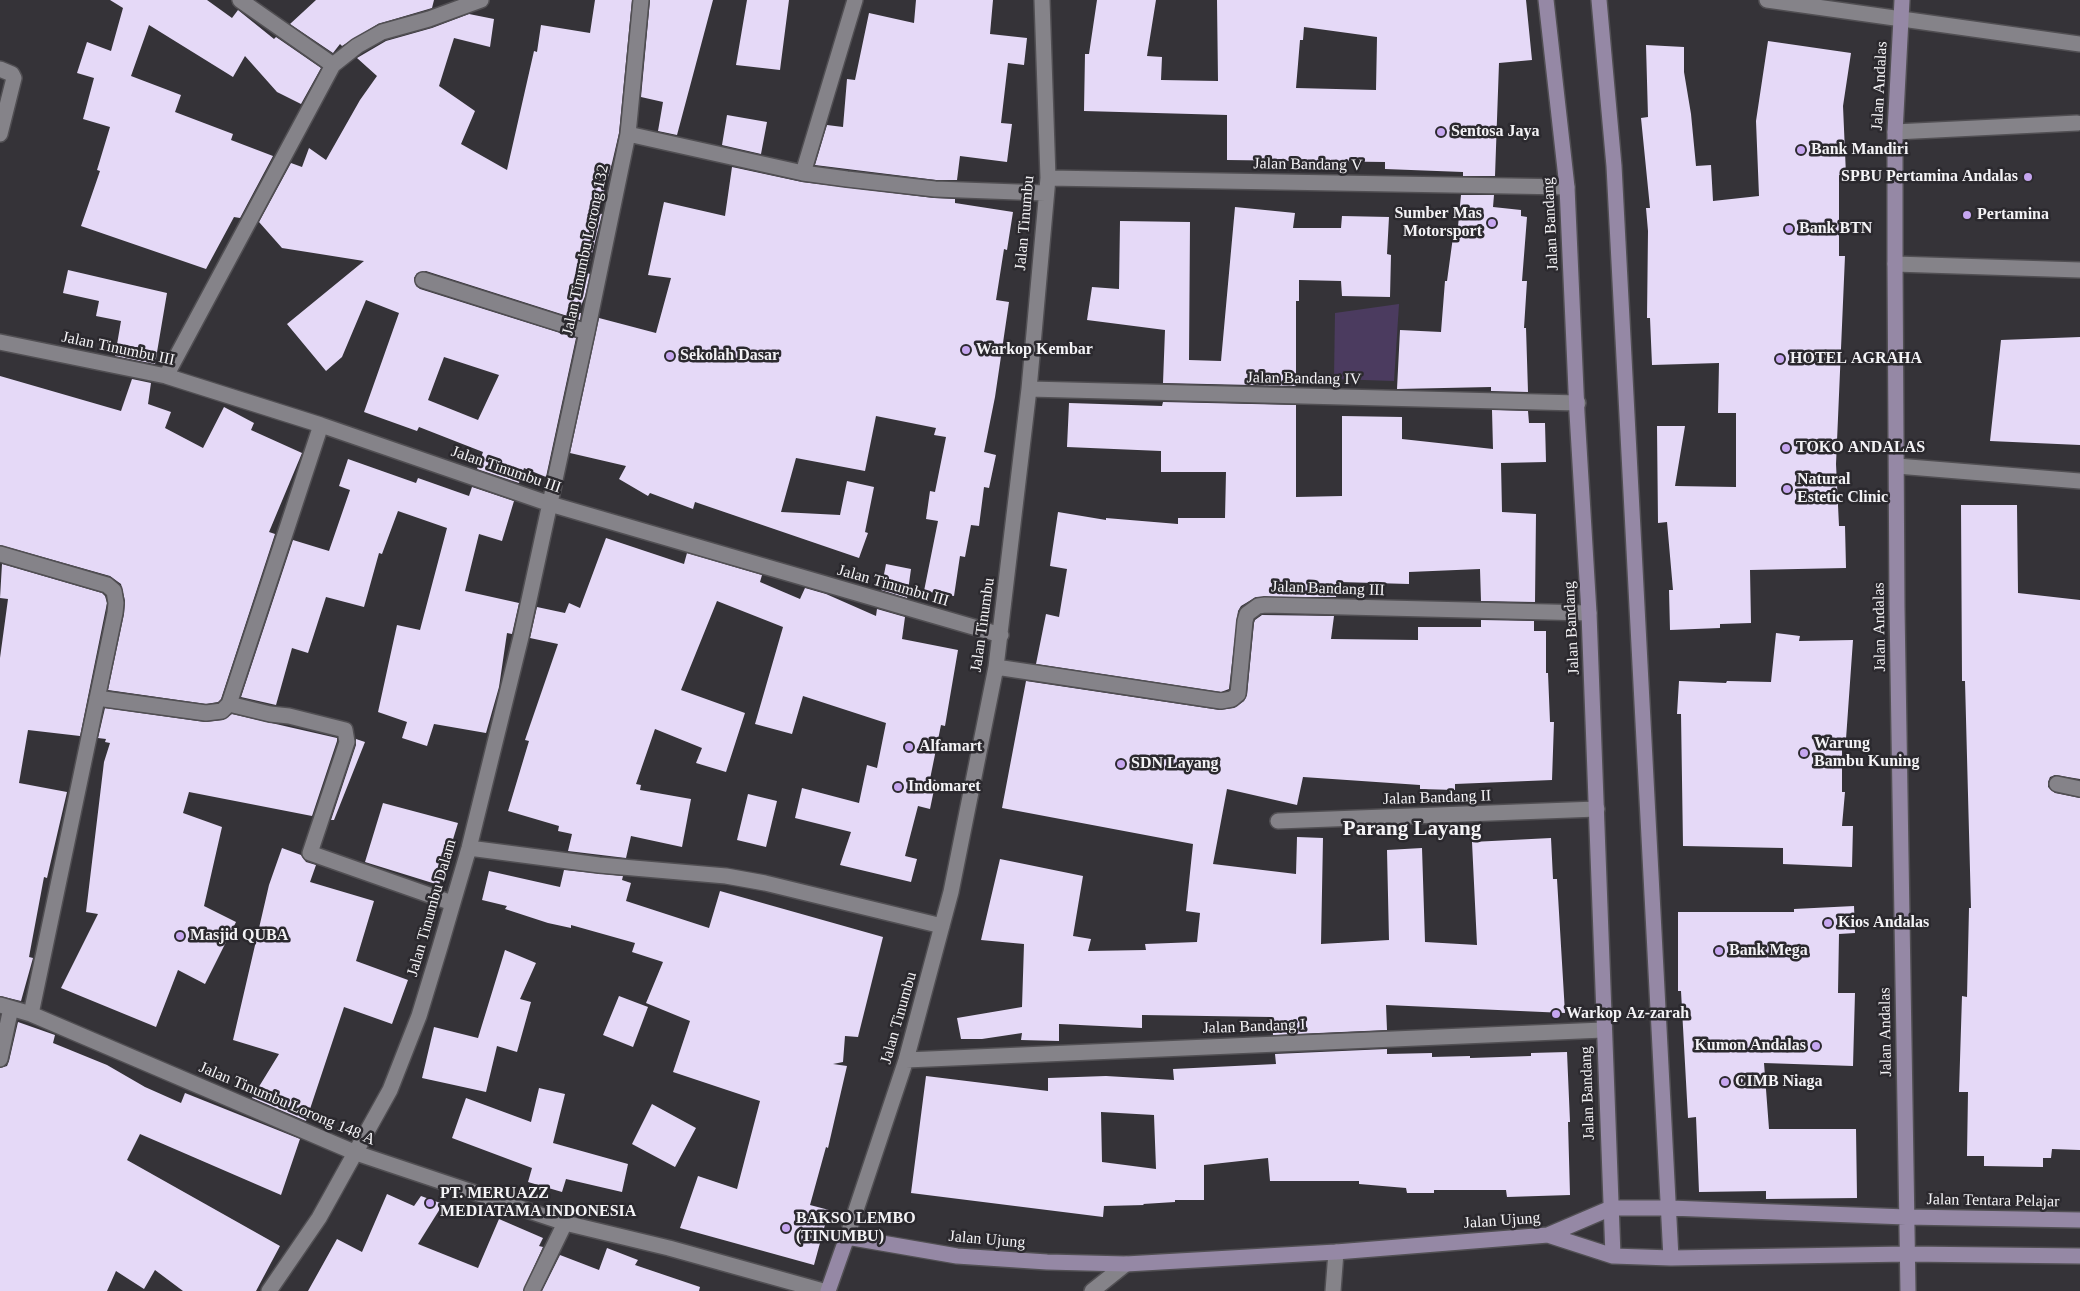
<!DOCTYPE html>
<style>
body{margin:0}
canvas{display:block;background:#353338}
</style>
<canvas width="2080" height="1291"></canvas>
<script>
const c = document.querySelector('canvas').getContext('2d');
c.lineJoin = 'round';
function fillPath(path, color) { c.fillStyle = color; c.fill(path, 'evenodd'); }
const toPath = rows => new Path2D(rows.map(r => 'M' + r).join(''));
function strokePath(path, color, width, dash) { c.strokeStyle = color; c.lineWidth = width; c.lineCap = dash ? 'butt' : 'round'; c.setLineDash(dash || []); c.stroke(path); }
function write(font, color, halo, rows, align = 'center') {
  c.font = font + ' "Times New Roman",serif'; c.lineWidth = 5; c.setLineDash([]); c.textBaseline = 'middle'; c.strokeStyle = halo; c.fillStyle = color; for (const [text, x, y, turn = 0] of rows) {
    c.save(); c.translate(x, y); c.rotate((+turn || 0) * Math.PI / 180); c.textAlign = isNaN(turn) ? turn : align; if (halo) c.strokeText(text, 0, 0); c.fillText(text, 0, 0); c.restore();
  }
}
fillPath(toPath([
 [1399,304,1394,381,1334,379,1335,313]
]), '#4b3b5f');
fillPath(toPath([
 [110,0,207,0,232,18,238,10,274,39,276,37,321,68,301,104,277,92,245,56,233,77,149,25,131,76,181,95,175,112,233,134,231,140,273,156,240,218,234,217,206,269,81,226,100,171,97,170,110,127,83,119,94,78,77,73,87,42,111,51,123,8],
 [316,0,434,0,432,8,378,24,342,46,340,44,333,53,290,24],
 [595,0,632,0,619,133,612,163,598,213,602,214,587,273,590,274,585,296,578,313,581,313,580,320,426,271,417,273,414,278,416,286,420,289,576,338,546,477,524,468,519,483,477,469,483,452,419,427,417,431,364,412,399,313,366,300,342,357,326,371,287,324,364,261,282,248,259,222,291,163,302,167,309,148,326,160,360,100,377,76,357,58,386,41,432,28,469,14,494,19,490,47,454,38,439,86,475,111,461,144,507,170,534,51,537,52,541,25,590,33],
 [444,357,499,375,478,420,428,400],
 [650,0,713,0,677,135,658,131,663,102,641,97],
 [747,0,789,0,780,70,736,65],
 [916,0,993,0,990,34,1027,38,1024,65,1008,63,1001,123,1012,124,1007,162,960,156,957,180,936,180,815,165,827,125,843,127,847,79,855,80,869,13,914,23],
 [1097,0,1156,0,1147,56,1162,57,1161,80,1218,81,1217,0,1526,0,1532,60,1499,63,1495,176,1463,176,1463,172,1385,169,1385,162,1227,160,1227,115,1084,111,1085,54,1089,54],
 [1304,27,1377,37,1376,90,1296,88,1300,40,1303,40],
 [1768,41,1851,53,1843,106,1846,175,1839,175,1839,256,1845,256,1836,464,1839,526,1845,526,1846,568,1750,570,1751,623,1720,624,1720,628,1670,630,1669,590,1673,590,1667,522,1658,523,1657,426,1685,426,1675,486,1736,487,1736,413,1718,413,1719,363,1652,365,1650,318,1647,318,1648,231,1646,208,1650,208,1641,118,1648,117,1646,45,1684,47,1684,72,1691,114,1696,166,1711,165,1713,201,1759,196,1756,121],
 [727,115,767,122,761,154,722,145],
 [732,167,802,182,934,198,955,199,955,203,1013,212,1007,250,1004,249,996,300,1009,302,995,397,984,452,996,455,989,488,984,487,979,526,971,525,965,557,960,556,954,596,924,591,938,521,926,519,930,491,935,492,946,437,934,435,936,428,876,416,865,471,796,458,781,512,840,515,847,481,874,487,865,532,868,533,859,558,695,502,693,509,650,493,648,496,619,479,626,466,570,453,599,318,656,333,671,278,648,275,664,202,725,216],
 [1461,195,1494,195,1493,207,1521,210,1521,216,1527,217,1522,281,1527,281,1524,328,1526,328,1528,392,1491,391,1491,387,1397,389,1400,330,1441,332,1445,281,1447,281,1453,237,1457,237],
 [1235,207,1295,213,1293,228,1341,228,1342,216,1389,217,1387,254,1391,255,1390,297,1342,296,1341,281,1299,280,1299,301,1296,301,1296,386,1163,383,1165,330,1087,320,1092,287,1119,289,1120,221,1190,222,1189,360,1221,361],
 [68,270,167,293,155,364,115,356,121,321,96,316,99,301,63,293],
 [2080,337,2080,445,1990,441,2001,340],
 [0,376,121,411,132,379,151,383,148,404,171,412,165,428,203,448,224,407,254,423,251,430,302,453,269,532,275,534,221,699,218,702,206,704,108,690,124,614,125,601,121,584,110,576,0,545],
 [1163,402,1296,405,1296,497,1342,496,1342,416,1402,417,1402,439,1493,449,1492,410,1528,411,1529,423,1545,423,1546,462,1501,463,1502,512,1536,514,1535,602,1481,601,1480,569,1409,572,1409,584,1340,582,1340,587,1337,587,1336,597,1256,597,1241,606,1238,611,1229,689,1221,692,1036,664,1046,614,1059,617,1067,569,1050,566,1058,512,1106,520,1106,518,1178,524,1178,518,1225,518,1226,472,1161,472,1161,451,1067,447,1069,403,1162,406],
 [348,459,416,483,418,478,469,496,472,487,514,501,502,541,479,534,465,591,519,603,512,634,507,633,499,687,486,733,434,724,427,746,402,738,407,722,378,712,397,625,420,630,447,528,398,511,382,554,379,553,364,607,326,597,308,653,292,648,276,705,241,697,293,540,329,551,350,490,339,486],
 [1961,505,2017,505,2018,593,2080,600,2080,779,2055,775,2050,777,2048,782,2048,787,2055,793,2080,798,2080,1150,2052,1149,2051,1158,2043,1158,2043,1167,1984,1166,1984,1156,1967,1156,1968,1092,1959,1092,1962,996,1967,997,1969,908,1971,908,1965,681,1962,681],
 [606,538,684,564,687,553,762,575,760,582,800,599,805,588,826,594,876,616,877,609,905,617,902,639,958,650,945,726,941,725,930,779,936,780,930,809,918,806,905,856,917,859,911,882,840,865,851,832,795,818,802,788,859,803,867,765,877,768,886,723,803,696,792,734,755,724,783,627,717,601,681,690,745,713,726,772,696,763,702,748,655,729,636,784,641,785,640,790,691,799,682,847,631,836,626,858,568,851,572,834,558,831,559,826,508,811,529,741,525,740,558,644,530,638,537,607,565,613,569,603,580,608],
 [2,564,102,593,105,596,107,603,80,736,28,730,19,783,67,792,47,878,44,877,29,957,33,958,21,1001,0,996,0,658,8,599,0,598],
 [886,564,911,569,907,598,881,590],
 [1262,615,1334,616,1331,639,1418,640,1418,627,1481,627,1481,620,1534,621,1534,631,1546,631,1546,673,1548,673,1550,722,1554,722,1552,780,1455,784,1455,790,1420,789,1420,785,1303,777,1297,805,1227,789,1213,864,1296,874,1297,837,1323,838,1321,944,1389,940,1387,850,1422,848,1425,942,1477,945,1472,842,1551,838,1553,879,1557,879,1565,1013,1386,1005,1387,1030,1273,1035,1272,1017,1142,1015,1142,1028,1059,1024,1059,1041,1021,1040,1022,1033,982,1039,961,1039,957,1018,1022,1007,1024,944,981,940,1000,859,1083,876,1073,936,1091,939,1088,951,1146,950,1145,944,1197,942,1200,913,1186,911,1193,844,1002,808,1026,681,1220,710,1234,708,1244,701,1247,695,1254,623,1255,620],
 [1776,633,1800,636,1799,641,1853,640,1846,739,1842,739,1842,792,1845,792,1842,826,1853,826,1852,867,1783,864,1783,848,1683,846,1681,714,1677,714,1679,681,1726,683,1727,681,1771,682],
 [105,708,205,722,223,720,232,714,337,738,337,741,312,816,189,792,183,813,222,827,204,906,236,922,205,984,178,970,156,1027,61,988,98,914,86,912,104,762,110,743,105,742,106,739,98,738],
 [356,739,365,742,334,820,331,820,356,745],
 [748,794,777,801,766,847,737,840],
 [383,803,458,823,439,885,365,862],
 [282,848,301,855,306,862,316,865,310,882,374,901,356,961,408,980,392,1024,344,1007,306,1121,252,1098,279,1054,233,1040,269,885],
 [564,870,623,876,622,880,631,883,626,901,709,928,720,891,883,937,858,1037,845,1036,843,1062,833,1064,847,1066,828,1148,826,1147,810,1205,829,1210,814,1265,680,1228,698,1176,737,1189,760,1101,673,1072,690,1021,646,1003,663,962,632,952,635,943,571,925,571,928,548,923,505,909,507,906,482,900,489,871,560,887],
 [1854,906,1855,933,1839,934,1838,993,1855,993,1853,1066,1764,1063,1769,1129,1856,1129,1857,1198,1766,1199,1766,1191,1699,1192,1696,1117,1688,1118,1681,991,1678,991,1678,912,1794,912,1794,909],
 [505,950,536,963,520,999,531,1002,517,1052,497,1046,486,1092,422,1078,434,1027,478,1038],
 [619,996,648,1007,633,1047,603,1035],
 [18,1022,55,1035,53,1043,107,1065,145,1087,181,1103,185,1093,300,1139,281,1195,140,1134,127,1160,280,1246,256,1291,183,1291,155,1270,144,1289,116,1271,107,1291,0,1291,0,1068,7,1066,9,1061],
 [1387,1049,1387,1054,1432,1053,1432,1057,1470,1056,1470,1058,1531,1056,1531,1053,1567,1052,1570,1122,1568,1122,1570,1195,1507,1197,1506,1190,1434,1190,1434,1193,1407,1193,1406,1188,1359,1184,1359,1181,1270,1181,1268,1158,1204,1165,1204,1200,1175,1200,1175,1202,1143,1204,1144,1205,1104,1206,1103,1217,911,1193,926,1076,1048,1091,1048,1078,1106,1076,1174,1080,1173,1069,1276,1064,1275,1054],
 [1101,1112,1154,1115,1156,1169,1102,1162],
 [539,1088,565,1094,553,1143,628,1164,622,1192,566,1179,562,1192,528,1182,532,1168,452,1138,466,1098,531,1122],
 [652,1104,696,1128,675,1167,632,1144],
 [387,1194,414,1206,421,1196,443,1204,418,1244,478,1268,499,1219,543,1238,539,1246,543,1247,523,1291,308,1291,337,1239,362,1252],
 [607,1248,638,1260,635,1265,700,1287,699,1291,542,1291,560,1255,599,1270]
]), '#e5d9f7');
const lane = toPath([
 [1895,132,2077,123],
 [1895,264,2080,270]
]);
const street = toPath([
 [240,0,333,65],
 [1767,0,2080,44],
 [0,69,12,74,14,78,0,134],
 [628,134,803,173,847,179,935,189,1045,193],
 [803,173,855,0],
 [1048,178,1567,187],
 [423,280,587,332],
 [0,342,166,376,321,425,550,504,1001,635],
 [166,376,333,65,357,46,382,32,429,19,481,0],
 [1029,389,1578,403],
 [1897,466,2080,481],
 [0,554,107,585,114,591,116,603,115,613,31,1014],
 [996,667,1221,701,1232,699,1238,694,1245,621,1247,614,1258,606,1265,605,1589,613],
 [97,698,206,713,222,711,229,704,321,425],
 [229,704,270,714,289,716,345,730,347,742,310,853,452,903],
 [2057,784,2080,789],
 [1278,821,1597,809],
 [469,848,599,865,726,876,765,883,942,926],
 [0,1005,31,1014,356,1153,565,1223,669,1248,823,1291],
 [0,1059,11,1008],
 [906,1060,1603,1030],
 [847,1237,906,1060,951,892,996,667,1029,389,1048,178,1042,0],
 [269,1291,319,1218,390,1090,419,1016,440,947,469,848,521,637,587,332,628,134,641,0],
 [532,1291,565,1223],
 [1092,1291,1126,1264],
 [1333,1291,1336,1252]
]);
const secondary = toPath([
 [1546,0,1567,187,1577,413,1589,613,1613,1256],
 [1599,0,1614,166,1671,1258],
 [1902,0,1895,132,1895,264,1897,608,1908,1291],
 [1548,1235,1611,1208,1670,1208,1906,1217,2080,1220],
 [828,1291,847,1237,957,1256,1047,1262,1126,1264,1336,1252,1548,1235,1613,1256,1671,1258,1907,1254,2080,1256]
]);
strokePath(lane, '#514f53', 18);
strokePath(street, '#514f53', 18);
strokePath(secondary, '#514f53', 18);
strokePath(lane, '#858389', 15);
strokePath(street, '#858389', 15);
strokePath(secondary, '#9588a5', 15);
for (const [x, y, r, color] of [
 [1441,132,5,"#c6a6f0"],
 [1801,150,5,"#c6a6f0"],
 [2028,177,5,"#c6a6f0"],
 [1967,215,5,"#c6a6f0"],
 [1492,223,5,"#c6a6f0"],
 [1789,229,5,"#c6a6f0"],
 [966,350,5,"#c6a6f0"],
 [670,356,5,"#c6a6f0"],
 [1780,359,5,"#c6a6f0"],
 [1786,448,5,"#c6a6f0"],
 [1787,489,5,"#c6a6f0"],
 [909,747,5,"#c6a6f0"],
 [1804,753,5,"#c6a6f0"],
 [1121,764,5,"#c6a6f0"],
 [898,787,5,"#c6a6f0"],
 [1828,923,5,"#c6a6f0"],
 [180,936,5,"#c6a6f0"],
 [1719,951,5,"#c6a6f0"],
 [1556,1014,5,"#c6a6f0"],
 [1816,1046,5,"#c6a6f0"],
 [1725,1082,5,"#c6a6f0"],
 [430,1203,5,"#c6a6f0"],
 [786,1228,5,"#c6a6f0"]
]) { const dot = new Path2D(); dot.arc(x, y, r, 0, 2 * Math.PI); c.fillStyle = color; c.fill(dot); strokePath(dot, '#2b292e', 2); }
write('16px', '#f4f3f6', '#2b292e', [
 ["Jalan Andalas",1880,86,-87],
 ["Jalan Bandang V",1308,165,1],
 ["Jalan Tinumbu",1025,223,-85],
 ["Jalan Bandang",1551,224,-93],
 ["Jalan Tinumbu Lorong 132",586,250,-78],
 ["Jalan Tinumbu III",118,349,12],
 ["Jalan Bandang IV",1304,379,1],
 ["Jalan Tinumbu III",506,470,19],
 ["Jalan Tinumbu III",893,586,16],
 ["Jalan Bandang III",1328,589,2],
 ["Jalan Tinumbu",983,625,-82],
 ["Jalan Andalas",1880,627,-91],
 ["Jalan Bandang",1572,628,-93],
 ["Jalan Bandang II",1437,798,-2],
 ["Jalan Tinumbu Dalam",432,908,-74],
 ["Jalan Tinumbu",899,1018,-74],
 ["Jalan Bandang I",1254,1027,-2],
 ["Jalan Andalas",1886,1032,-91],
 ["Jalan Bandang",1588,1093,-92],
 ["Jalan Tinumbu Lorong 148 A",287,1104,23],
 ["Jalan Tentara Pelajar",1993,1201,1],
 ["Jalan Ujung",1502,1221,-4],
 ["Jalan Ujung",987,1240,5]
]);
write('bold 16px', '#f4f3f6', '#2b292e', [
 ["Sentosa Jaya",1451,132],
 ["Bank Mandiri",1811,150],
 ["SPBU Pertamina Andalas",2018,177,"right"],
 ["Sumber Mas",1482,214,"right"],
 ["Motorsport",1482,232,"right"],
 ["Pertamina",1977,215],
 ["Bank BTN",1799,229],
 ["Warkop Kembar",976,350],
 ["Sekolah Dasar",680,356],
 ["HOTEL AGRAHA",1790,359],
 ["TOKO ANDALAS",1796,448],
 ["Natural",1797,480],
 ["Estetic Clinic",1797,498],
 ["Warung",1814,744],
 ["Bambu Kuning",1814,762],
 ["Alfamart",919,747],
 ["SDN Layang",1131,764],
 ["Indomaret",908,787],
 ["Kios Andalas",1838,923],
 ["Masjid QUBA",190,936],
 ["Bank Mega",1729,951],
 ["Warkop Az-zarah",1566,1014],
 ["Kumon Andalas",1806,1046,"right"],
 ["CIMB Niaga",1735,1082],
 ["PT. MERUAZZ",440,1194],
 ["MEDIATAMA INDONESIA",440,1212],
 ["BAKSO LEMBO",796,1219],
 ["(TINUMBU)",796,1237]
], 'left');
write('bold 21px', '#f4f3f6', '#2b292e', [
 ["Parang Layang",1412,830]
]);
</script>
